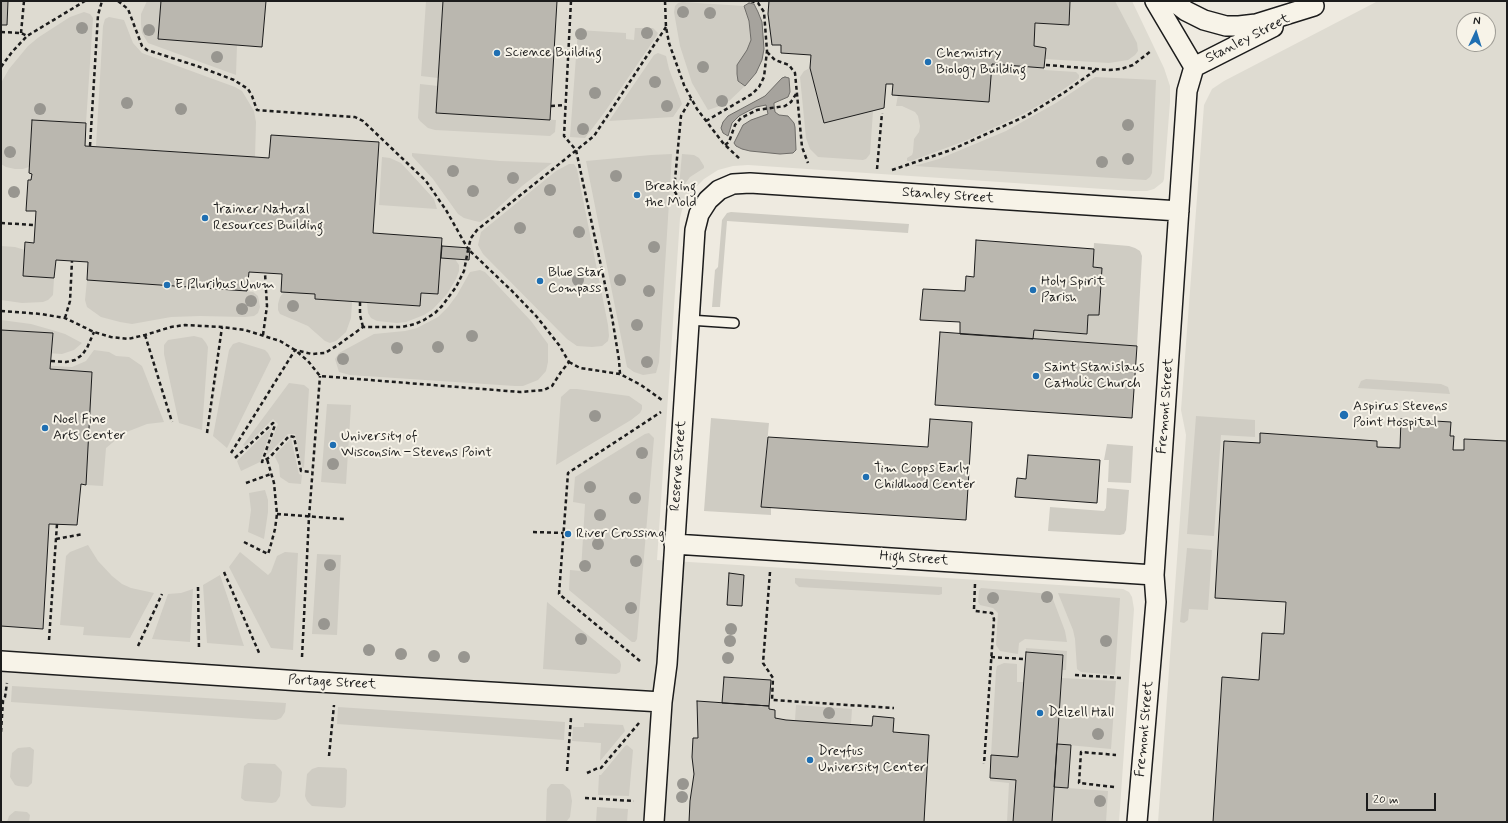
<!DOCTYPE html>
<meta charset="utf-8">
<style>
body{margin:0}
#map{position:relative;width:1508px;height:823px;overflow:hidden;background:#eeeae0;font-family:Mynerve,sans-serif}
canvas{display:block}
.frame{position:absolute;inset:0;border:2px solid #1c1c1c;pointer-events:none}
.north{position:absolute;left:1456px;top:12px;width:40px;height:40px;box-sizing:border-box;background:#f7f3e8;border:1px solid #9f9d96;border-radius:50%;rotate:4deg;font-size:11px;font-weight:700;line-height:16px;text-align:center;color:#1c1c1c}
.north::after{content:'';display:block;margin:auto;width:14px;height:18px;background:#1f6fb2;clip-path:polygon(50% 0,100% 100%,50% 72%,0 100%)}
.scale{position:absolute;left:1366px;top:793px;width:70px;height:18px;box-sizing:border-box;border:2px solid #1c1c1c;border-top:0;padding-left:5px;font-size:12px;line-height:14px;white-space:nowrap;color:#1c1c1c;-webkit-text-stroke:3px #f7f3e8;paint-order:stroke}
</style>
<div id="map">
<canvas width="1508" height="823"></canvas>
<div class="frame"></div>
<div class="north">N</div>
<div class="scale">20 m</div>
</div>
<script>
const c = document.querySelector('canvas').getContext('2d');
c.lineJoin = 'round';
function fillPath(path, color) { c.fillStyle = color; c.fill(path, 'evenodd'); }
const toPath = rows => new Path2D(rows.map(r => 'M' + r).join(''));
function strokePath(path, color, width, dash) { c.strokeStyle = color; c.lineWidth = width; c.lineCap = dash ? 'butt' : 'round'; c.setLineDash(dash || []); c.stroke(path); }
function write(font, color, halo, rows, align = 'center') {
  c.font = font + ' Mynerve,sans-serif'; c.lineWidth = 4; c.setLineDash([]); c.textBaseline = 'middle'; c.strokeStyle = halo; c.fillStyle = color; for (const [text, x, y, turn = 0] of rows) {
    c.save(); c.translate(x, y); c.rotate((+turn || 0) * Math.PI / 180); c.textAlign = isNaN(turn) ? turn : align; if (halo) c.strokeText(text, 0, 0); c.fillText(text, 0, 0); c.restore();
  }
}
fillPath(toPath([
 [1,1,1132,1,1164,68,1170,86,1170,102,1164,179,1163,182,1154,189,1147,191,1133,191,748,165,733,166,718,170,704,179,692,191,682,210,680,218,657,560,1123,589,1129,592,1132,597,1134,609,1119,822,1,822],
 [1378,1,1507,1,1507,822,1158,822,1186,435,1181,410,1204,105,1212,89,1224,81],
 [1464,20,1488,20,1488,44,1464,44]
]), '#dedbd1');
fillPath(toPath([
 [147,1,161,1,158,39,237,45,236,75,148,43,142,33,141,24,141,14],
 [426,1,443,1,438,78,421,76],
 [1070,1,1115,1,1137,43,1138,51,1135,55,1128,60,1109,63,1045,59,1046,48,1034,46,1035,23,1069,25],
 [682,2,744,6,749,21,751,40,747,50,737,65,738,81,745,86,729,101,720,106,708,110,692,83,680,46,674,12,675,6,678,3],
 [84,12,90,14,93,18,86,123,32,120,29,167,23,169,15,169,6,167,1,164,1,83,9,69,28,46,39,37,70,17],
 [109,17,124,20,133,43,142,53,235,87,242,91,254,111,256,122,255,157,96,146,103,26,105,19],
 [635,28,653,28,658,33,656,37,604,113,585,138,570,137,578,30,626,33,626,39,634,40],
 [658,53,666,56,669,69,682,104,673,117,609,121,654,55],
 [992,64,1044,68,1044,70,1076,72,1079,75,1079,78,1077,80,1043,103,1021,115,965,141,911,161,907,161,907,158,912,155,913,152,914,139,919,132,920,126,918,116,915,112,902,106,896,106,898,95],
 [810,68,824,123,873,111,870,154,866,159,863,160,818,157,810,149,806,138,800,77,804,71],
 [1095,77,1156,80,1152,173,1150,177,1146,180,914,166,939,159,1006,131,1056,103],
 [420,84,438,86,436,113,556,120,555,132,550,136,435,130,428,128,420,121,418,118],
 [412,153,500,161,552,163,522,186,489,216,480,222,475,221,464,218,458,214,433,179,412,156],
 [672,154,659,362,656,373,643,375,634,372,627,367,586,161,651,155],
 [682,154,694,155,699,158,704,166,704,168,690,177,681,189,679,186],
 [382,157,390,158,401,163,434,199,437,209,379,205],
 [569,164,574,164,577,169,608,325,609,336,608,341,602,346,592,347,577,346,567,339,483,254,478,245,481,232,556,171],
 [731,212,909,224,908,233,727,221,720,307,712,307,715,270,718,267,722,220,727,213],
 [1094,243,1129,246,1135,248,1140,251,1142,256,1137,346,1033,339,1034,330,1086,334,1088,315,1099,315,1102,269,1093,267],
 [1,246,15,247,25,250,23,276,54,278,53,295,48,300,43,302,22,303,1,300],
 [441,258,455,259,459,265,459,271,456,279,447,294,433,309,424,315,406,322,397,323,377,321,371,318,368,313,367,303,420,306,421,293,438,294],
 [480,270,485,272,531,321,548,344,548,362,546,371,538,380,523,386,515,386,350,375,339,372,335,359,339,353,374,334,405,331,417,328,438,317,448,307,457,295,470,272],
 [87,280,253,292,258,296,260,307,258,313,254,316,245,317,200,316,171,317,132,324,120,322,101,317,87,307,85,300],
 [284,292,315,294,315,299,352,302,351,318,346,332,336,341,330,343,325,341,308,326,280,314,278,310,278,304,280,297],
 [1,320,31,324,52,330,65,334,82,343,74,350,62,354,1,350],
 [194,336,202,338,206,343,208,347,202,430,179,423,164,354,164,345,168,340],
 [239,342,265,350,268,353,271,359,227,448,213,436,229,350,233,344],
 [94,350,109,352,116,356,129,357,142,366,164,422,147,424,124,433,106,448,103,486,86,485,92,372,51,369,1,363,72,367,86,361],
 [1366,379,1441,384,1448,387,1450,394,1358,388,1361,381],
 [289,383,304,385,309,389,304,468,302,467,295,434,288,434,265,457,278,424,273,419,245,446,243,445],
 [570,389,577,389,629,396,642,405,642,409,640,413,631,420,556,465,561,397],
 [327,404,351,405,346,484,321,482],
 [1196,416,1255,420,1255,437,1221,435,1214,536,1187,534],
 [711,418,769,423,761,506,771,507,771,515,704,511],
 [272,427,260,462,241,471,237,461],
 [649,433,654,438,637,639,635,642,632,642,569,590,570,570,581,571,585,504,573,502,575,477,645,434],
 [291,438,299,474,302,475,301,484,289,483,280,477,279,465,275,457,276,454],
 [1107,444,1133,446,1131,483,1108,482,1109,460,1104,460],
 [1107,488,1129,490,1126,530,1124,534,1120,535,1048,531,1050,507,1104,511,1106,508],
 [265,490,268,500,268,512,264,539,248,532,251,510,249,493],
 [88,545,98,561,112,576,122,584,131,588,154,593,130,638,83,635,84,627,60,625,66,556,70,552],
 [1187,548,1212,550,1208,610,1189,609,1188,620,1184,623,1180,622],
 [240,552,268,575,271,572,277,556,285,552,298,553,293,650,271,648,229,567],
 [317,554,341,555,337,635,312,634],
 [220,575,244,646,207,643,203,585],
 [795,578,942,587,942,594,939,595,799,587,795,583],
 [981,588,1051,594,1065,631,1067,642,1025,639,1019,643,1018,654,1000,651,996,645,998,613,993,608,980,605,978,602,979,590],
 [193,589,190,642,152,639,168,594,181,593],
 [1058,593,1120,598,1115,675,1081,672,1077,669,1075,639,1073,630],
 [547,602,620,661,621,665,620,672,616,674,543,669],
 [1026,648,1067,651,1066,670,1062,670,1063,655,1026,652],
 [1004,663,1017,664,1017,682,1024,682,1018,757,991,755,996,671,997,666],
 [1062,678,1116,681,1111,749,1057,744],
 [12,686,286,703,285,712,281,718,276,720,256,719,11,702],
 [796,705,852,709,851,724,795,720],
 [338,707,565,722,564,740,337,724],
 [584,723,623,725,625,731,600,761,601,743,572,741,573,727,584,727],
 [627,745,633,750,629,796,598,795,599,775,601,775,625,746],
 [30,747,34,750,32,783,28,787,18,786,15,785,10,777,12,753,18,748],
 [248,763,275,764,280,769,282,772,280,796,276,802,272,803,245,801,241,798,244,766],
 [318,767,345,768,347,770,346,804,345,807,342,808,312,806,307,801,305,796,307,774,312,769],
 [990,778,1016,780,1013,822,1007,822,1009,783,990,781],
 [551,784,563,784,570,790,572,801,570,817,566,822,546,821,547,789],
 [1054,787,1108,791,1106,822,1052,822],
 [597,807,628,809,627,822,596,822],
 [15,811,27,812,30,815,29,822,7,822,9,816]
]), '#cfccc3');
const water = toPath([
 [749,3,754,4,758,12,762,22,764,49,762,60,756,73,745,86,738,81,737,74,737,65,747,50,751,40,749,21,744,6,749,3],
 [785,77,789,78,790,92,788,97,774,103,774,105,775,112,779,115,788,116,794,123,795,127,796,150,793,153,780,154,750,151,742,149,736,146,734,143,743,125,751,120,768,114,766,105,756,107,739,116,732,123,728,136,723,133,721,128,723,122,728,116,765,96,782,78,785,77]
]);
fillPath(water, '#a6a39d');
strokePath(water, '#6f6d69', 1);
const building = toPath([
 [1,1,8,1,7,25,1,25,1,1],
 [161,1,266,1,262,47,158,39,161,1],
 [443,1,557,1,550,120,436,113,443,1],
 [769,1,1070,1,1069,25,1035,23,1034,46,1046,48,1044,68,992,64,989,102,892,95,893,84,886,84,884,108,824,123,810,68,811,55,781,53,781,45,772,45,768,14,769,1],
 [32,120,86,123,85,146,255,157,269,158,271,135,379,142,373,233,442,238,438,294,421,293,420,306,315,299,315,294,281,292,282,274,249,272,247,291,87,280,88,262,56,260,54,278,23,276,25,242,34,243,36,211,26,211,28,180,31,180,32,174,29,173,32,120],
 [976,240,1094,249,1093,267,1102,268,1099,315,1088,315,1087,334,1034,330,1033,339,960,334,960,322,920,320,923,289,965,291,966,276,974,277,976,240],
 [442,246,470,248,469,260,441,258,442,246],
 [1,330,53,333,50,369,92,372,86,485,81,484,77,525,49,524,43,629,1,626,1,330],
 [940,332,1137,346,1132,418,935,405,940,332],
 [930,419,972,422,966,520,761,507,768,437,928,447,930,419],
 [1401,419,1451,422,1450,436,1454,436,1453,450,1464,450,1464,439,1507,441,1507,822,1213,822,1222,677,1259,680,1262,633,1284,634,1286,602,1215,598,1224,441,1260,443,1260,433,1377,441,1377,447,1400,448,1401,419],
 [1028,455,1100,460,1097,503,1015,497,1017,478,1026,479,1028,455],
 [729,573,744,575,742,606,727,605,729,573],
 [1026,652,1063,655,1052,822,1013,822,1016,780,990,778,991,755,1018,757,1026,652],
 [724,677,771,680,769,706,722,703,724,677],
 [697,701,769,706,769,709,775,710,775,718,786,720,872,726,873,716,894,718,893,732,929,735,924,822,689,822,690,801,694,774,692,757,693,738,698,738,697,701],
 [1057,744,1071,745,1068,788,1054,787,1057,744]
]);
fillPath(building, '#bab7af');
strokePath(building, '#1c1c1c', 1);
const service = toPath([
 [689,320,734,323]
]);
const minor = toPath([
 [1173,1,1186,11,1204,20,1226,26,1239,26,1256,24,1314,6],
 [1194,67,1273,27],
 [674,544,1154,575],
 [1,661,301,681,662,702],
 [654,822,662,702,667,664,695,230,699,214,708,200,719,190,733,184,750,183,1179,211],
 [1137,822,1156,602,1154,575,1187,91,1194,67,1155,1]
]);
strokePath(service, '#1c1c1c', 12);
strokePath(minor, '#1c1c1c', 22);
strokePath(toPath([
 [118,1,128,9,142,46,147,50,197,66,234,80,248,89,252,96,257,110,355,117,363,121,426,181,446,210,468,249,471,238,477,230,594,136,666,27],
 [571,1,564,136,576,150,612,317,619,360,620,374],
 [665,1,666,27,669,43,684,85,697,109,723,143,741,160],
 [1,32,21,33,27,36,85,1],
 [21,33,24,1],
 [767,52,775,60,789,65,795,73,802,147,808,163],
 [1046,65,1109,70,1121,69,1133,65,1151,51],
 [1,67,12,52,27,36],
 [551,106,565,105],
 [706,121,752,94,759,87,764,77,767,51,764,12,758,3,751,1],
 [725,145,729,142,735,125,741,118,757,110,785,106,791,102,796,94],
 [90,146,98,15,102,1],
 [877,169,882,113],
 [892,170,951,150,1026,116,1065,92,1097,69],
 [680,201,674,190,681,116,691,99],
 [1,223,35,225],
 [360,302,360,315,363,327],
 [1,311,41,314,65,318,94,332,111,337,128,339,145,335,171,327,185,325,222,327,245,330,280,341,295,350,308,361,320,376,520,392,544,390,552,386,561,372,569,362,559,345,537,317,512,291,468,249],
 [65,318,70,301,72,261],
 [145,335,172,422],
 [263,335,267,306,265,273],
 [51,361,66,362,75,360,82,355,87,348,94,332],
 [569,362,580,368,620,374,641,385,662,400],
 [207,433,222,327],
 [231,453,295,350,312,354,325,353,338,345,363,327,402,327,415,324,424,320,435,313,442,306,456,287,464,271,468,250],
 [235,458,273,423,275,425,262,462,270,457,289,436,294,437,301,471,312,472],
 [246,483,271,474],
 [277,514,344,519],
 [533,532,564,533],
 [56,539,83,534],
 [244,542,268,554,270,548,275,529,277,514,274,483,267,459],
 [224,572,260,655],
 [770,572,763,663,773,678,772,700,894,708],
 [975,584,974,609,975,611,992,613,994,619,984,764],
 [198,587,199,650],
 [49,640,57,524],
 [138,646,162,594],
 [302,657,309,517,320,376],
 [991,657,1023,659],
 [640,661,559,594,568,473,661,412],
 [1075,675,1122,678],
 [1,732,3,701,5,697,7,683],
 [329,756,334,705],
 [567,771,571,718],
 [587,773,598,768,601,768,639,723],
 [1114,787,1079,783,1081,752,1116,755],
 [585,798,634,801]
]), '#1c1c1c', 2.5, [4, 3]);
strokePath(service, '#f7f3e8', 9);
strokePath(minor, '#f7f3e8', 19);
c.fillStyle = '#989690';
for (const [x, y] of [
 [683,12],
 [710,13],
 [82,28],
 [149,30],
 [647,33],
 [581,34],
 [217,57],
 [703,67],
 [655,82],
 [595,93],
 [722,101],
 [127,103],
 [667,106],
 [40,109],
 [181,109],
 [1128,125],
 [583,129],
 [10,152],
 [1128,159],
 [1102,162],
 [453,171],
 [616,176],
 [513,178],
 [550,190],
 [473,191],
 [14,192],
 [520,228],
 [579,232],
 [654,247],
 [578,280],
 [620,280],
 [649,291],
 [251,301],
 [293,306],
 [242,309],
 [637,325],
 [472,336],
 [438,347],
 [397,348],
 [343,359],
 [647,362],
 [595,416],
 [642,453],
 [333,464],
 [590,487],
 [635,498],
 [600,515],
 [598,544],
 [636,561],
 [330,565],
 [585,566],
 [1047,597],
 [993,598],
 [631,608],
 [324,624],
 [731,629],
 [581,639],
 [730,641],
 [1106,641],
 [369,650],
 [401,654],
 [434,656],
 [464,657],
 [728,658],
 [829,713],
 [1098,734],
 [683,784],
 [682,797],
 [1100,801]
]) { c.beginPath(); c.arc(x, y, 6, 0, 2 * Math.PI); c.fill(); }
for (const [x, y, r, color] of [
 [497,53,4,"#1f6fb2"],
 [928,62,4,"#1f6fb2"],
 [637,195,4,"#1f6fb2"],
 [205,218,4,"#1f6fb2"],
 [540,281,4,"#1f6fb2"],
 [167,285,4,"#1f6fb2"],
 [1033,290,4,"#1f6fb2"],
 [1036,376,4,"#1f6fb2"],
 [1344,415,5,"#1f6fb2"],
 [45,428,4,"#1f6fb2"],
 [333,445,4,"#1f6fb2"],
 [866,477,4,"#1f6fb2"],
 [568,534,4,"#1f6fb2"],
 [1040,713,4,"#1f6fb2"],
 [810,760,4,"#1f6fb2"]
]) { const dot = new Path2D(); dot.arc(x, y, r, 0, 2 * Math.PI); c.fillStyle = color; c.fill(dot); strokePath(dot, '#f7f3e8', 1.5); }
write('14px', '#1c1c1c', '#f7f3e8', [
 ["Stanley Street",1248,39,-27],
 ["Stanley Street",948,196,4],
 ["Fremont Street",1166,406,-86],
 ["Reserve Street",679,466,-86],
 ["High Street",914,559,4],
 ["Portage Street",332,683,3],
 ["Fremont Street",1145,729,-85]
]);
write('14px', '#1c1c1c', '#f7f3e8', [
 ["Science Building",505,53],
 ["Chemistry",936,54],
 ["Biology Building",936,70],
 ["Breaking",645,187],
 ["the Mold",645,203],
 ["Trainer Natural",213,210],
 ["Resources Building",213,226],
 ["Blue Star",548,273],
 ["Compass",548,289],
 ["Holy Spirit",1041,282],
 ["Parish",1041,298],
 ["E Pluribus Unum",175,285],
 ["Saint Stanislaus",1044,368],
 ["Catholic Church",1044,384],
 ["Aspirus Stevens",1353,407],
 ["Point Hospital",1353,423],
 ["Noel Fine",53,420],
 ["Arts Center",53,436],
 ["University of",341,437],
 ["Wisconsin–Stevens Point",341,453],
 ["Tim Copps Early",874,469],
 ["Childhood Center",874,485],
 ["River Crossing",576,534],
 ["Delzell Hall",1048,713],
 ["Dreyfus",818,752],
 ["University Center",818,768]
], 'left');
</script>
